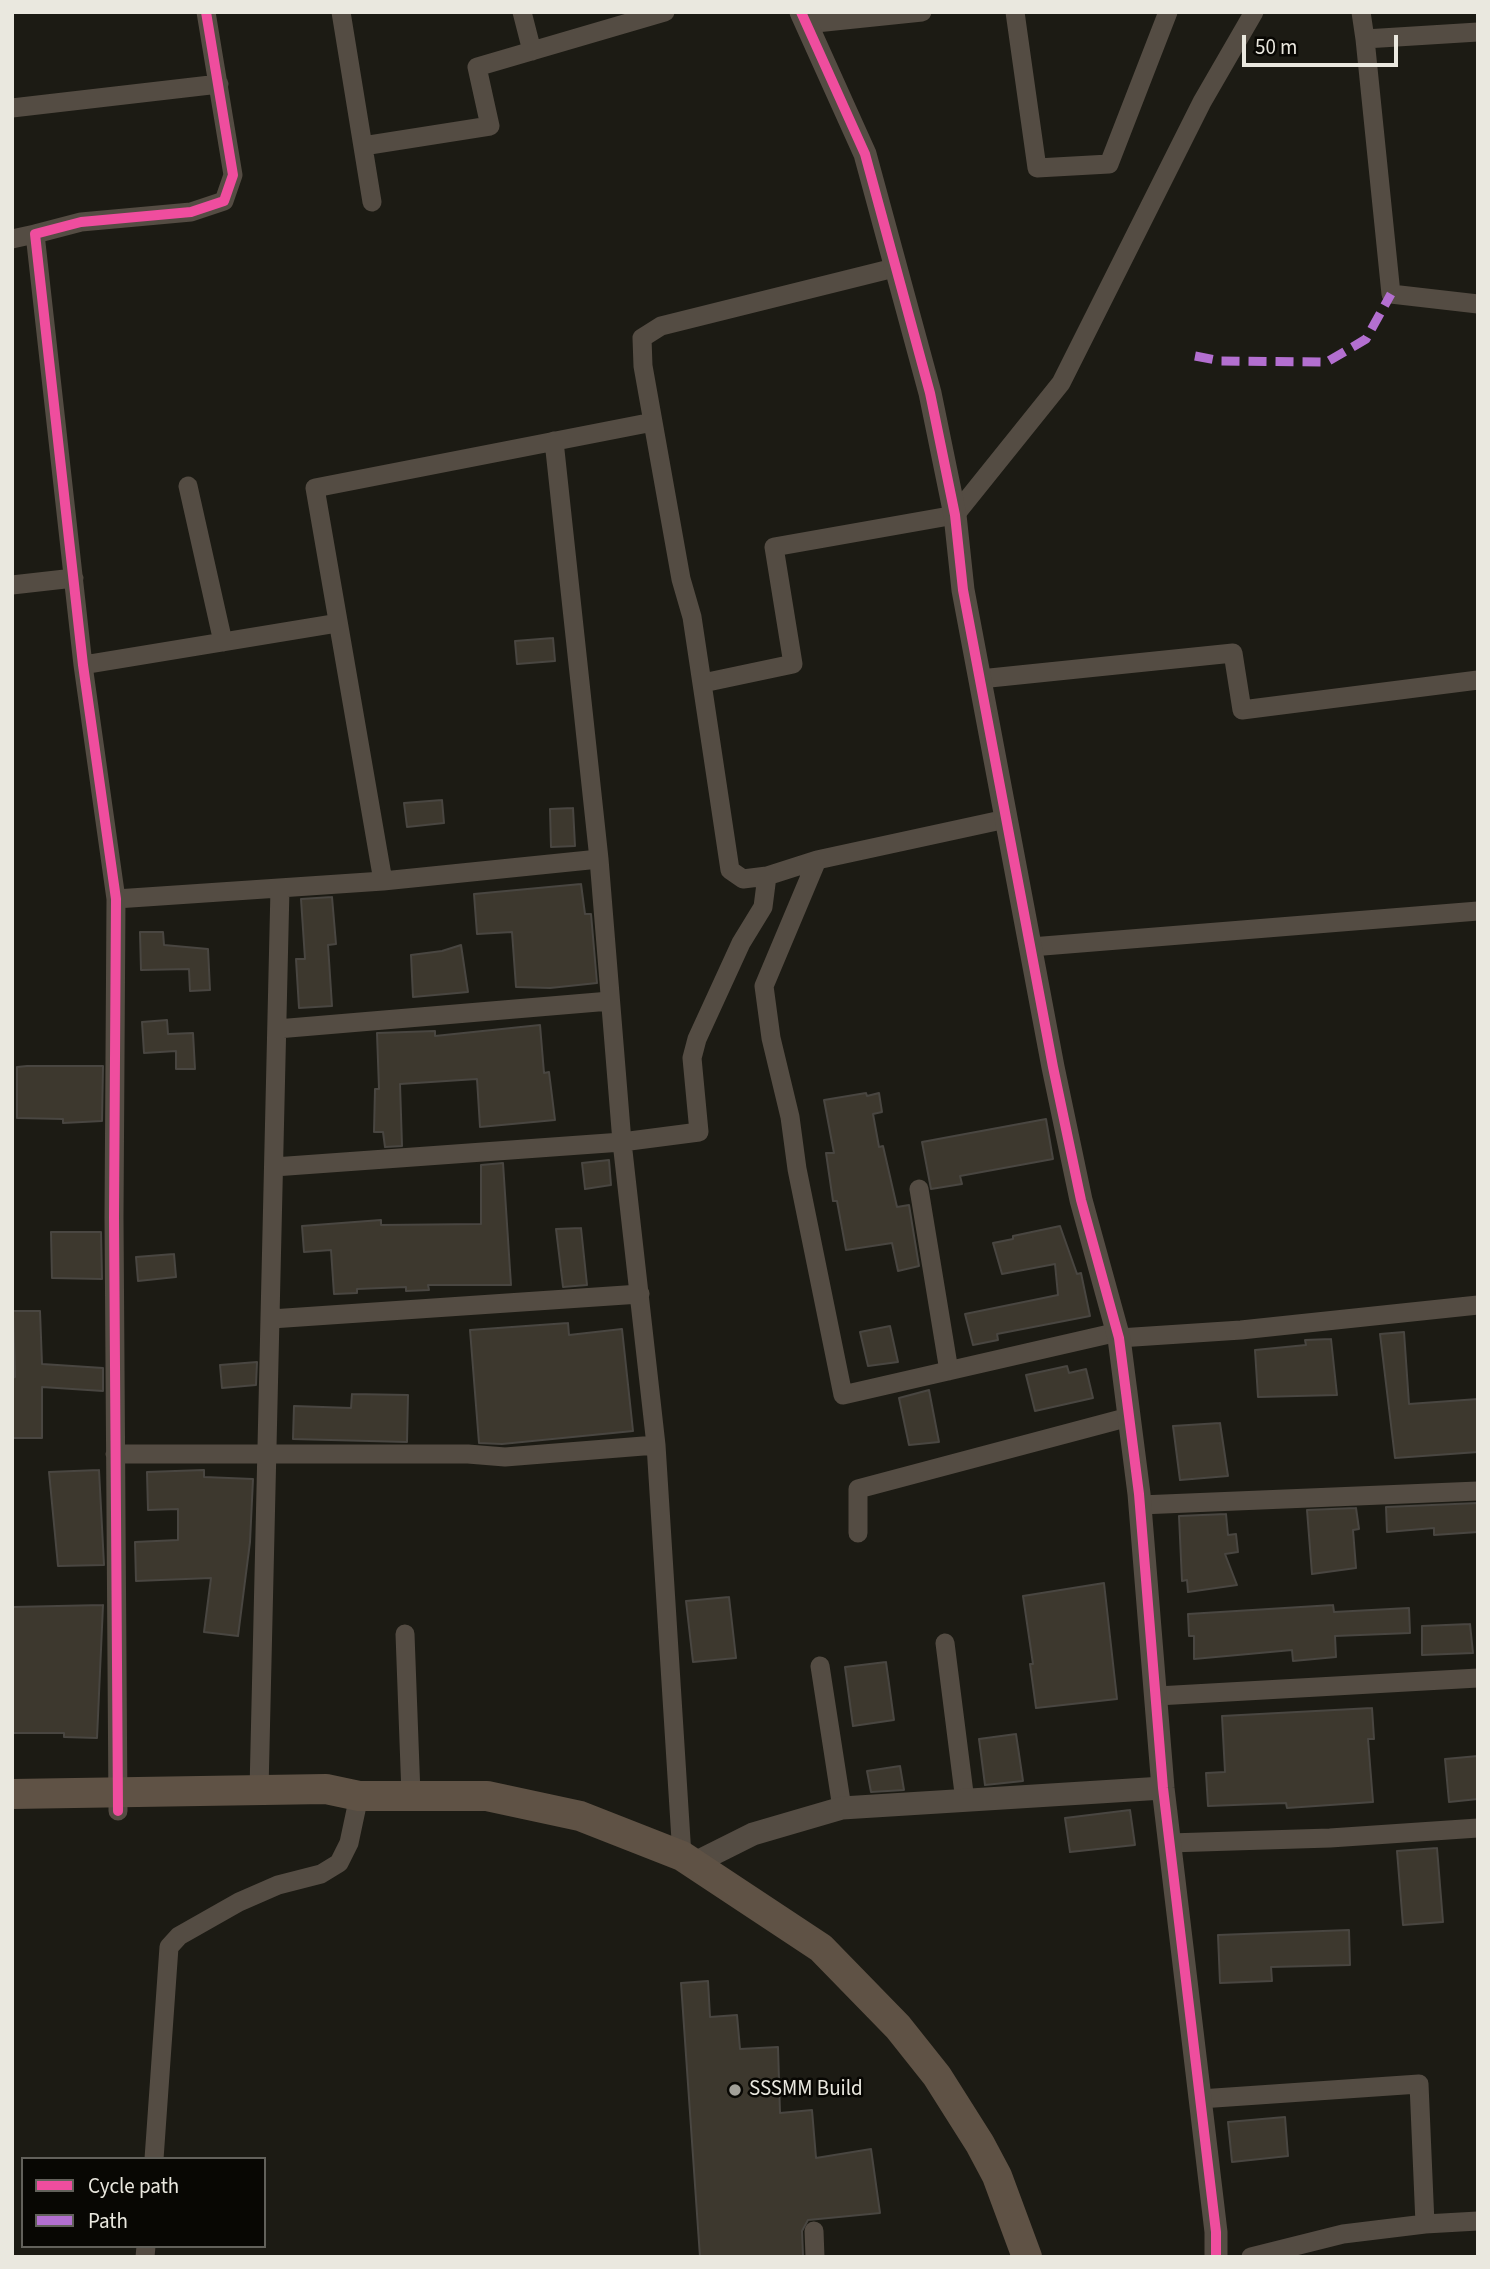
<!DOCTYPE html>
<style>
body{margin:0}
#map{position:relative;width:1490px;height:2269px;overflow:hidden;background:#1c1b14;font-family:"Source Sans 3",sans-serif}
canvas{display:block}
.frame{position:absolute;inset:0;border:14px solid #eae8df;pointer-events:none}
.legend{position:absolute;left:21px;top:2157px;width:245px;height:91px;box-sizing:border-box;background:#080703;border:2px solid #62615b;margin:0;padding:9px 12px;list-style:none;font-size:21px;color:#eae8df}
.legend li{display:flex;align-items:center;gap:14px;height:35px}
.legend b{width:35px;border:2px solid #62615b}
.scale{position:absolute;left:1242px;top:35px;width:156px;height:32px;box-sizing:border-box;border:4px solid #eae8df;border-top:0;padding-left:9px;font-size:21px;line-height:24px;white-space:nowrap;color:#eae8df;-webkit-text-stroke:5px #080703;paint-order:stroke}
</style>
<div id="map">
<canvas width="1490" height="2269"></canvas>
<div class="frame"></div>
<ul class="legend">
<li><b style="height:9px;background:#ef4d9e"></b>Cycle path</li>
<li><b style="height:9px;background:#b36fd0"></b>Path</li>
</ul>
<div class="scale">50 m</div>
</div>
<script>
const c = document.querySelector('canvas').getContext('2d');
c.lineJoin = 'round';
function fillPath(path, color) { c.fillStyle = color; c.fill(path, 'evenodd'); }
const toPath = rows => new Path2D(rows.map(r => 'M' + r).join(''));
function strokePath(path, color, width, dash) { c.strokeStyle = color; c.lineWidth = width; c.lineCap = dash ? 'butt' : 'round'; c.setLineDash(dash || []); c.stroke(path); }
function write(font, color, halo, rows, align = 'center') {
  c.font = font + ' "Source Sans 3",sans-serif'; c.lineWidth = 5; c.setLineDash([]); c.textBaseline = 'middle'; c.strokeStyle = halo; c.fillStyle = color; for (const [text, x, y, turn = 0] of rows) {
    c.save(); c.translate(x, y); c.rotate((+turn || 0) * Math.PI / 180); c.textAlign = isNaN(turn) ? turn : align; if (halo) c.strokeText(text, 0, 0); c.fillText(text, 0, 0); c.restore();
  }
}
const building = toPath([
 [553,638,555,661,517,664,515,641,553,638],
 [442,800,444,823,407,827,404,803,442,800],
 [573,808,575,846,551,847,550,809,573,808],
 [581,884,585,914,591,914,597,983,550,988,516,987,512,932,477,934,474,894,581,884],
 [332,897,336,944,328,945,332,1006,299,1008,296,959,305,959,301,899,332,897],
 [140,932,163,932,164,945,208,949,210,990,190,991,189,969,141,970,140,932],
 [461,945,468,992,413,997,411,955,442,951,461,945],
 [167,1020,168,1034,193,1033,195,1069,176,1069,176,1051,144,1053,142,1022,167,1020],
 [540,1025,544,1073,549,1072,555,1120,480,1127,477,1079,400,1084,402,1146,385,1147,383,1132,374,1132,375,1089,379,1089,377,1033,435,1031,435,1036,540,1025],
 [27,1066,103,1066,102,1121,63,1123,63,1119,17,1118,17,1067,27,1066],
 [866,1093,867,1096,879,1093,882,1112,873,1114,879,1147,883,1146,897,1207,909,1205,919,1266,898,1271,892,1243,846,1250,837,1201,833,1201,826,1153,834,1153,824,1100,866,1093],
 [1046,1119,1053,1159,960,1176,962,1184,931,1189,922,1142,1046,1119],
 [609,1160,611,1185,585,1189,582,1163,609,1160],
 [503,1163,511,1285,428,1285,429,1290,406,1291,406,1287,357,1289,357,1293,334,1294,331,1250,304,1252,302,1226,381,1220,381,1225,481,1224,481,1165,503,1163],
 [1060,1226,1077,1274,1081,1273,1090,1316,997,1334,998,1340,973,1345,965,1314,1058,1295,1055,1264,1002,1274,993,1243,1013,1239,1013,1236,1060,1226],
 [581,1228,587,1285,563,1287,556,1229,581,1228],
 [51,1232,101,1232,102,1279,52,1278,51,1232],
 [174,1254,176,1277,138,1281,136,1257,174,1254],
 [13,1311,40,1311,42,1364,103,1368,103,1391,42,1387,42,1438,12,1438,12,1378,15,1377,13,1311],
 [568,1323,569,1335,622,1329,633,1431,502,1444,479,1443,470,1330,568,1323],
 [890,1326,898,1362,868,1366,860,1332,890,1326],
 [1404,1332,1409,1404,1478,1399,1478,1452,1395,1458,1380,1334,1404,1332],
 [1331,1339,1337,1395,1258,1397,1255,1350,1306,1345,1305,1340,1331,1339],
 [257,1362,256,1385,222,1388,220,1365,257,1362],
 [1067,1366,1069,1373,1086,1369,1093,1398,1035,1411,1026,1375,1067,1366],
 [929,1390,939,1442,909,1445,899,1398,929,1390],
 [352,1394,408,1395,407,1442,293,1439,294,1406,351,1408,352,1394],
 [1220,1423,1228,1476,1180,1480,1173,1426,1220,1423],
 [99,1470,104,1565,58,1566,49,1472,99,1470],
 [204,1470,204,1477,253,1479,250,1542,238,1636,204,1632,211,1578,136,1581,135,1542,178,1540,178,1509,148,1510,147,1472,204,1470],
 [1478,1503,1478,1532,1434,1535,1434,1528,1387,1532,1386,1507,1478,1503],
 [1356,1508,1359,1529,1353,1530,1356,1568,1312,1574,1307,1510,1356,1508],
 [1226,1514,1228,1535,1236,1534,1238,1552,1225,1554,1237,1585,1188,1592,1187,1580,1182,1581,1179,1516,1226,1514],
 [1104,1583,1117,1699,1036,1708,1030,1664,1033,1664,1023,1596,1104,1583],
 [729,1597,736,1658,693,1662,686,1601,729,1597],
 [103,1605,97,1738,64,1737,64,1733,12,1733,13,1607,103,1605],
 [1333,1605,1334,1612,1409,1608,1410,1633,1335,1636,1336,1657,1293,1661,1292,1650,1194,1659,1194,1636,1189,1636,1188,1614,1333,1605],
 [1470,1624,1473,1653,1422,1655,1422,1626,1470,1624],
 [886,1662,894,1720,853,1726,845,1667,886,1662],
 [1372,1708,1374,1739,1368,1739,1373,1802,1287,1808,1286,1803,1208,1806,1206,1773,1225,1772,1222,1716,1372,1708],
 [1016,1734,1023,1781,985,1785,979,1739,1016,1734],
 [1478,1756,1478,1799,1449,1802,1445,1759,1478,1756],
 [900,1766,904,1790,871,1792,867,1771,900,1766],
 [1130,1810,1135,1845,1070,1852,1065,1818,1130,1810],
 [1437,1848,1443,1922,1403,1925,1397,1851,1437,1848],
 [1349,1930,1350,1965,1271,1967,1272,1981,1220,1983,1218,1935,1349,1930],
 [708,1981,710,2017,737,2015,740,2049,778,2047,780,2113,812,2110,816,2158,871,2149,880,2213,808,2220,802,2231,803,2256,700,2257,681,1983,708,1981],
 [1285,2117,1288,2156,1232,2162,1228,2122,1285,2117]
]);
fillPath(building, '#3d382e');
strokePath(building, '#494641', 2);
strokePath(toPath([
 [341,12,372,202],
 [522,12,532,51],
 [1015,12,1037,168,1109,164,1168,12],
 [1361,12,1365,39,1478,32],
 [806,24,922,12],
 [1365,39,1391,294,1478,304],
 [12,108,219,84],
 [363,146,490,126,477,67,665,12],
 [12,239,35,234],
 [894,268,661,326,642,338,643,366,681,579,692,617,730,870,743,879,767,876,817,860,764,986,771,1038,790,1117,797,1169,843,1395,1118,1332],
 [554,441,599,859,622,1142,656,1445,682,1856],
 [188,486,223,642],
 [12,585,74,578],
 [83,665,338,623],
 [980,679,1233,653,1242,710,1478,680],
 [703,683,793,664,774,547,955,515,1061,383,1202,102,1254,12],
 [817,860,1006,819],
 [383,881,315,488,653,422],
 [116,899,383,881,599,859],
 [1031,947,1478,911],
 [277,1029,610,1001],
 [274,1167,622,1142,699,1132,692,1058,697,1039,741,943,763,907,767,876],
 [919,1189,949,1371],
 [271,1319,640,1294],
 [1119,1338,1241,1330,1478,1305],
 [115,1454,468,1454,505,1457,656,1445],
 [1140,1505,1478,1491],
 [858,1533,858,1489,1129,1417],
 [405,1634,411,1795],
 [945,1643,965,1801],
 [820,1666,842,1808],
 [1157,1696,1478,1678],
 [259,1790,280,888],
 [118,1811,114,1217,116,899,83,665,35,234,81,222,191,212,224,201,233,175,206,12],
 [1169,1843,1330,1838,1478,1828],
 [1200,2099,1419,2084,1425,2224],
 [154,2159,169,1947,179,1936,239,1902,278,1885,321,1874,339,1863,349,1843,359,1796],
 [814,2231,815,2257],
 [145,2257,146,2246],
 [1251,2257,1343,2234,1425,2224,1478,2221]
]), '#544c43', 19);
strokePath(toPath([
 [801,12,865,154,930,393,955,515,963,590,1053,1067,1081,1200,1119,1338,1139,1494,1163,1788,1216,2232,1216,2257],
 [693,1864,753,1834,842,1808,1163,1788]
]), '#544c43', 23);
strokePath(toPath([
 [12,1794,326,1789,359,1796,487,1796,580,1816,682,1856,821,1948,898,2027,937,2076,980,2144,997,2176,1027,2257]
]), '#5f5245', 30);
strokePath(toPath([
 [1195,356,1221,361,1327,362,1366,339,1391,294]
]), '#b36fd0', 9, [18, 9]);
strokePath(toPath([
 [801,12,865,154,930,393,955,515,963,590,1053,1067,1081,1200,1119,1338,1139,1494,1163,1788,1216,2232,1216,2257],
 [118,1811,114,1217,116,899,83,665,35,234,81,222,191,212,224,201,233,175,206,12]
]), '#ef4d9e', 10);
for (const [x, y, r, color] of [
 [735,2090,7,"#a2a098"]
]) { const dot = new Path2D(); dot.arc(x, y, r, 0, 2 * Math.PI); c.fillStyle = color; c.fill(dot); strokePath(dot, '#080703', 2.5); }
write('21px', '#eae8df', '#080703', [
 ["SSSMM Build",749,2090]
], 'left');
</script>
